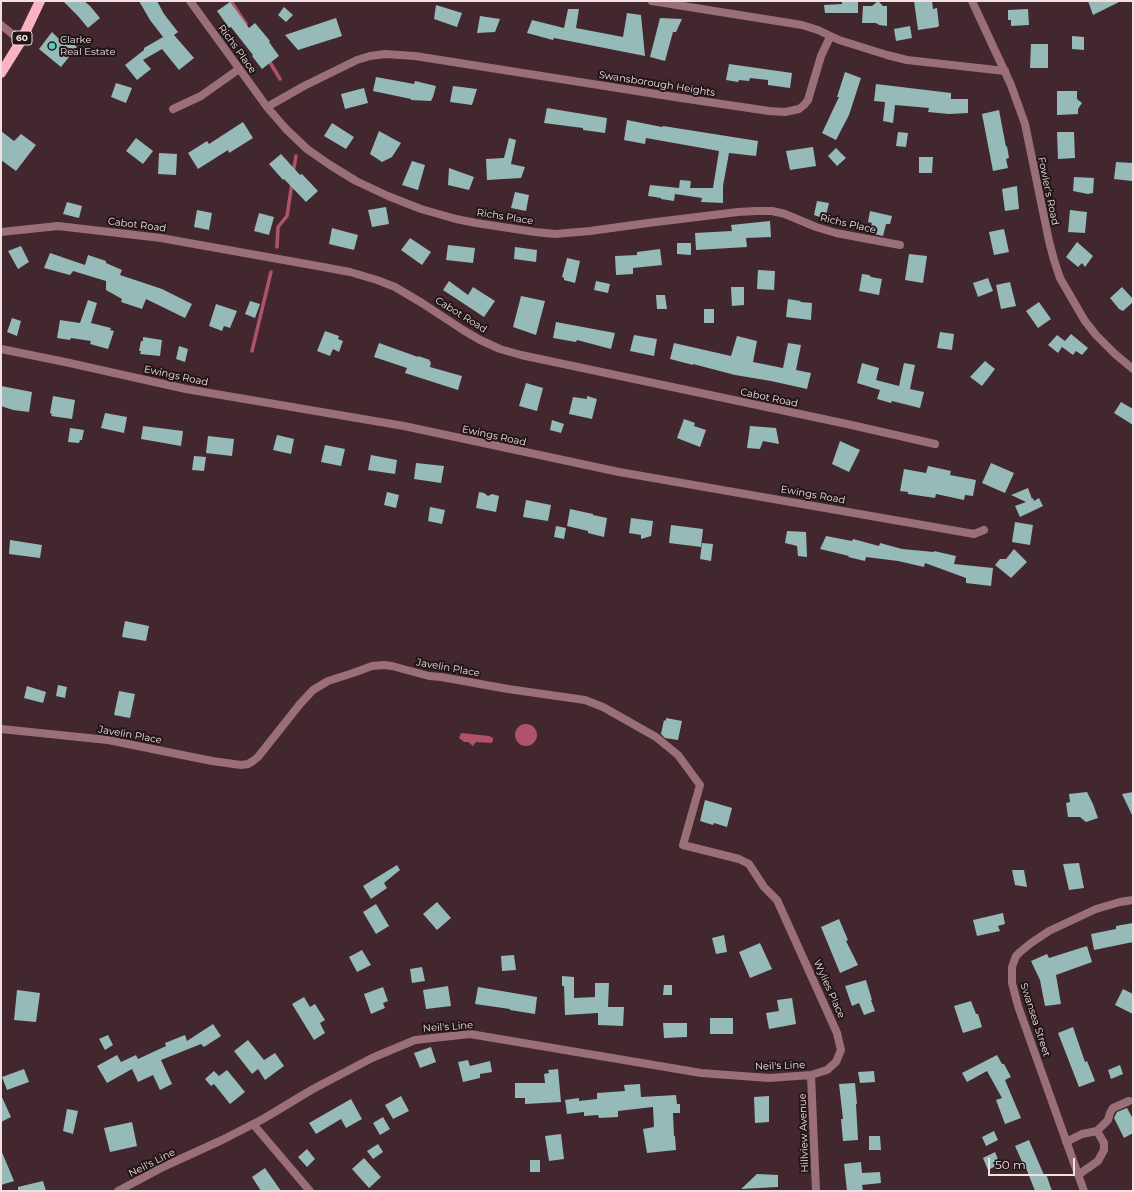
<!DOCTYPE html>
<style>
body{margin:0}
#map{position:relative;width:1134px;height:1192px;overflow:hidden;background:#42282e;font-family:Montserrat,sans-serif}
canvas{display:block}
.frame{position:absolute;inset:0;border:2px solid #f1dfe2;pointer-events:none}
.scale{position:absolute;left:988px;top:1158px;width:87px;height:18px;box-sizing:border-box;border:2px solid #f1dfe2;border-top:0;padding-left:5px;font-size:12px;line-height:14px;white-space:nowrap;color:#f1dfe2;-webkit-text-stroke:3px #211517;paint-order:stroke}
</style>
<div id="map">
<canvas width="1134" height="1192"></canvas>
<div class="frame"></div>
<div class="scale">50 m</div>
</div>
<script>
const c = document.querySelector('canvas').getContext('2d');
c.lineJoin = 'round';
function fillPath(path, color) { c.fillStyle = color; c.fill(path, 'evenodd'); }
const toPath = rows => new Path2D(rows.map(r => 'M' + r).join(''));
function strokePath(path, color, width, dash) { c.strokeStyle = color; c.lineWidth = width; c.lineCap = dash ? 'butt' : 'round'; c.setLineDash(dash || []); c.stroke(path); }
function write(font, color, halo, rows, align = 'center') {
  c.font = font + ' Montserrat,sans-serif'; c.lineWidth = 4; c.setLineDash([]); c.textBaseline = 'middle'; c.strokeStyle = halo; c.fillStyle = color; for (const [text, x, y, turn = 0] of rows) {
    c.save(); c.translate(x, y); c.rotate((+turn || 0) * Math.PI / 180); c.textAlign = isNaN(turn) ? turn : align; if (halo) c.strokeText(text, 0, 0); c.fillText(text, 0, 0); c.restore();
  }
}
fillPath(toPath([
 '515 735a11 11 0 1 1 22 0a11 11 0 1 1-22 0Z',
 [461,733,489,736,493,738,493,741,491,743,476,742,473,746,468,742,464,742,459,738]
]), '#b0526a');
strokePath(toPath([
 [231,1,246,24],
 [268,59,280,79],
 [293,173,296,156],
 [277,247,278,227,287,216,292,183],
 [252,351,271,272]
]), '#b0526a', 3.5);
fillPath(toPath([
 [63,1,84,1,90,6,100,18,88,28,78,16],
 [139,1,157,1,164,14,178,32,174,35,194,58,179,70,162,49,143,60,151,69,137,80,125,65,144,50,144,48,163,37,150,20],
 [842,1,858,1,858,13,825,13,824,5,842,4],
 [878,1,883,6,887,6,887,26,879,25,876,23,862,23,863,6,872,6],
 [914,1,932,1,933,9,937,8,939,26,938,26,938,27,918,30],
 [1088,1,1121,1,1093,15],
 [230,2,249,28,255,23,270,41,269,42,279,56,262,69,252,56,253,55,231,27,229,28,217,11],
 [436,5,462,13,457,27,434,19],
 [284,7,293,15,286,22,278,15],
 [568,9,579,9,576,28,623,37,627,13,641,15,645,56,554,38,553,40,527,33,532,20,564,28],
 [1028,9,1029,25,1011,26,1011,20,1008,20,1008,10],
 [480,16,500,19,495,32,477,33],
 [336,18,342,36,298,50,285,35],
 [660,18,682,19,676,32,673,32,665,61,650,57],
 [910,26,912,38,896,41,894,29],
 [52,32,58,38,63,36,77,47,61,67,39,49],
 [1072,36,1084,37,1084,50,1072,49],
 [1031,44,1048,44,1048,68,1030,68],
 [729,64,792,73,790,88,768,85,768,80,750,78,749,81,739,80,738,82,726,80],
 [845,72,861,78,849,115,836,140,822,133,839,97,837,97],
 [376,77,414,84,415,81,436,86,433,97,431,101,411,100,411,99,373,91],
 [116,83,132,88,126,103,111,97],
 [876,84,951,93,951,99,968,99,968,113,949,114,928,112,929,108,895,105,893,123,883,121,885,102,874,101],
 [453,86,477,89,472,105,450,102],
 [364,88,368,103,345,109,341,94],
 [1057,91,1077,91,1077,99,1082,103,1078,109,1078,114,1057,115],
 [547,108,607,118,605,133,583,130,583,128,544,123],
 [999,110,1006,147,1007,146,1009,158,1006,159,1008,168,993,171,982,114],
 [627,120,662,127,663,126,758,141,756,156,729,153,723,186,723,203,701,202,702,198,675,194,674,201,661,199,661,198,648,196,650,185,679,188,680,180,691,181,690,188,713,188,719,151,646,138,645,144,624,140],
 [243,122,253,138,229,153,228,150,198,169,188,153,207,141,209,144],
 [332,123,354,137,346,149,324,136],
 [1,131,14,141,21,134,36,145,16,171,1,160],
 [379,131,401,143,392,157,382,162,370,154],
 [898,132,908,133,906,147,896,146],
 [1057,132,1074,132,1075,158,1058,159],
 [136,138,153,151,143,164,126,151],
 [509,138,516,140,511,164,525,167,521,178,487,180,486,159,504,158],
 [813,147,816,166,790,170,786,151],
 [836,148,846,158,837,166,828,156],
 [159,153,177,154,176,175,158,174],
 [281,154,300,175,302,174,318,191,306,202,284,179,283,180,269,164],
 [919,157,933,157,932,173,919,173],
 [412,161,425,165,418,190,402,185],
 [1116,162,1133,163,1132,181,1114,179],
 [449,168,474,177,469,190,448,185],
 [1074,177,1094,178,1093,193,1088,194,1073,191],
 [1017,186,1019,209,1005,211,1002,189],
 [515,192,529,195,526,211,511,208],
 [817,201,829,203,825,219,814,215],
 [67,202,82,206,79,218,63,214],
 [386,207,389,224,372,227,368,210],
 [197,210,212,213,209,230,194,227],
 [1070,210,1087,212,1085,233,1068,232],
 [870,211,892,216,890,224,886,224,883,236,870,233,872,223,868,222],
 [259,213,274,217,269,235,254,231],
 [770,221,771,237,746,238,747,247,696,250,695,233,732,231,731,225],
 [332,228,358,235,354,250,329,244],
 [1004,229,1009,252,994,255,989,232],
 [410,238,431,252,422,265,401,250],
 [1077,242,1093,256,1085,267,1082,263,1078,267,1066,257],
 [677,243,691,243,691,255,677,254],
 [448,245,475,248,473,263,446,260],
 [21,246,29,262,18,269,8,251],
 [515,247,537,250,536,262,514,259],
 [660,249,662,265,633,268,633,274,616,275,615,256,637,255,637,252],
 [50,253,85,265,88,255,106,261,106,263,122,270,120,275,162,289,192,304,185,318,146,299,142,309,121,302,122,299,106,290,106,281,73,271,70,275,44,268],
 [909,254,927,256,923,283,905,280],
 [567,258,580,261,575,283,564,280,564,278,562,277],
 [758,270,775,271,774,290,757,289],
 [862,274,869,275,871,277,882,279,879,295,859,291],
 [988,278,993,291,978,297,973,283],
 [449,281,468,295,473,287,495,301,484,317,443,290],
 [596,281,610,284,608,293,594,290],
 [1010,282,1016,306,1001,309,996,285],
 [731,287,744,287,744,305,732,306],
 [1122,287,1133,299,1133,302,1123,311,1119,309,1110,298],
 [656,295,665,295,667,309,657,309],
 [521,296,545,301,536,335,513,327],
 [788,299,801,301,800,302,812,303,811,320,786,317],
 [88,300,97,303,91,323,111,328,110,330,114,331,108,349,90,344,91,341,71,338,70,340,57,338,60,320,80,323],
 [250,301,260,304,255,318,245,314],
 [1039,302,1051,319,1038,328,1026,311],
 [216,304,237,311,230,328,224,326,222,331,209,326],
 [704,309,714,309,714,323,704,323],
 [12,318,21,321,17,336,7,332],
 [556,322,615,333,611,349,577,340,576,342,553,338],
 [325,331,339,336,338,339,343,341,339,352,333,349,330,356,317,351],
 [940,332,954,334,952,350,937,348],
 [1071,334,1088,348,1082,355,1076,351,1073,355,1062,347,1058,353,1048,345,1057,335,1065,341],
 [634,335,657,339,654,356,630,351],
 [737,336,757,341,753,362,783,368,788,343,801,345,796,370,811,373,807,389,771,381,735,375,693,364,693,365,670,359,674,343,731,356],
 [143,337,162,340,160,356,140,354,141,351,139,351,141,341,143,341],
 [379,343,418,357,418,356,430,360,429,361,431,362,430,367,462,376,458,390,405,373,407,368,374,357],
 [179,346,188,349,185,362,176,359],
 [985,361,995,369,982,386,970,377],
 [862,363,879,368,876,380,899,386,904,363,915,365,910,389,924,392,920,408,892,401,891,403,877,399,880,390,857,383],
 [526,383,543,388,537,411,519,406],
 [1,386,32,392,29,412,13,410,1,406],
 [53,396,75,400,72,419,51,416,52,414,50,413],
 [587,396,597,399,592,419,569,414,573,397,587,399],
 [1121,402,1133,409,1133,425,1114,413],
 [105,413,127,417,124,433,101,428],
 [684,419,695,423,694,426,706,430,700,447,677,438],
 [552,420,564,424,561,433,550,430],
 [143,426,183,431,181,446,141,439],
 [750,426,776,428,779,444,763,441,760,449,747,448],
 [70,428,84,430,82,440,80,440,79,443,68,442],
 [277,435,294,439,291,454,273,450],
 [208,436,234,439,232,456,206,453],
 [840,441,860,450,849,472,832,464],
 [325,445,345,449,341,466,321,462],
 [371,455,397,460,395,474,368,470],
 [194,456,206,457,204,471,192,470],
 [416,463,444,466,441,483,414,479],
 [991,463,1014,473,1005,493,982,483],
 [928,466,951,471,950,475,976,480,973,496,965,495,964,500,936,494,935,498,908,494,908,492,900,491,904,469,926,473],
 [1028,488,1032,499,1033,498,1034,501,1039,498,1043,506,1020,517,1015,506,1026,502,1011,495],
 [387,492,399,495,396,508,384,505],
 [479,492,484,493,488,496,492,494,499,496,496,512,476,508],
 [526,500,551,505,548,521,523,517],
 [430,507,445,510,442,524,428,521],
 [570,509,593,514,593,515,607,518,604,537,588,533,588,531,567,526],
 [631,518,653,521,651,536,641,539,641,535,629,533],
 [1015,522,1033,525,1030,545,1012,542],
 [671,525,703,529,701,547,669,543],
 [556,526,566,528,564,539,554,537],
 [787,531,806,532,807,557,798,556,797,546,785,543],
 [826,536,852,541,853,539,879,546,880,543,902,549,934,552,934,551,956,556,954,564,993,568,991,586,966,583,966,578,925,563,924,567,898,561,866,557,865,561,848,557,849,556,820,549],
 [10,540,42,545,40,558,9,554],
 [702,543,713,544,711,561,700,559],
 [1014,549,1027,562,1011,578,995,565,1000,559,1006,559],
 [125,621,149,626,146,641,122,637],
 [58,685,67,687,65,698,56,696],
 [27,686,46,692,43,703,24,698],
 [119,691,135,694,130,718,114,715],
 [666,718,682,721,678,740,665,738,661,734,664,720,666,721],
 [1087,792,1093,804,1098,818,1086,822,1080,817,1068,817,1066,803,1070,802,1069,794],
 [1133,792,1133,817,1122,794],
 [705,800,732,808,727,827,714,823,713,825,700,821],
 [1079,863,1084,888,1069,890,1063,864],
 [397,865,400,870,384,883,387,888,371,899,363,886],
 [1012,870,1024,870,1027,887,1015,885],
 [437,902,451,918,437,930,423,914],
 [376,904,389,926,376,934,363,912],
 [1003,913,1005,924,998,926,1000,931,977,936,973,920],
 [839,919,848,940,846,941,858,965,840,973,821,927],
 [1133,923,1133,942,1094,950,1091,934,1116,929,1116,926],
 [724,935,727,952,716,954,712,938],
 [760,943,772,969,750,978,739,952],
 [1087,946,1092,962,1056,975,1061,1004,1045,1006,1040,980,1031,961,1047,954,1049,958],
 [362,950,371,965,357,972,349,957],
 [514,955,516,970,502,971,501,956],
 [422,967,425,981,412,983,410,969],
 [562,976,574,977,574,998,595,997,595,983,609,983,608,1007,624,1007,623,1026,598,1025,598,1013,565,1015,564,986,562,986],
 [866,980,872,1000,871,1000,875,1011,864,1015,859,1003,852,1006,845,986],
 [664,985,672,985,672,995,663,995],
 [448,986,451,1006,426,1009,423,990],
 [383,987,388,1001,383,1003,385,1008,371,1014,364,994],
 [478,987,537,997,535,1014,510,1010,510,1009,475,1004],
 [1123,989,1133,994,1133,1014,1115,1005],
 [17,990,40,993,36,1022,14,1020],
 [304,997,310,1007,315,1004,325,1020,320,1023,325,1033,314,1040,292,1004],
 [792,998,796,1024,769,1029,766,1013,779,1011,777,1000],
 [971,1001,976,1014,978,1014,982,1027,963,1033,954,1006],
 [710,1018,733,1018,733,1034,710,1034],
 [663,1023,687,1023,687,1037,664,1038],
 [213,1024,221,1036,204,1047,201,1044,161,1060,172,1084,160,1090,153,1075,138,1082,132,1069,107,1083,97,1066,117,1055,121,1062,136,1055,138,1059,166,1046,165,1043,185,1035,187,1041],
 [1073,1027,1085,1062,1087,1061,1095,1081,1079,1087,1058,1033],
 [108,1035,113,1045,105,1050,99,1039],
 [248,1040,264,1060,275,1053,284,1066,265,1080,258,1069,252,1074,234,1051],
 [431,1047,436,1062,420,1068,414,1053],
 [997,1055,1002,1064,1004,1064,1011,1077,1005,1080,1021,1118,1005,1124,996,1100,1002,1098,987,1071,967,1082,962,1073],
 [468,1060,470,1066,490,1061,492,1072,480,1074,480,1078,463,1082,458,1062],
 [1120,1065,1123,1074,1111,1079,1108,1070],
 [24,1069,29,1082,7,1090,2,1077],
 [558,1069,561,1102,525,1104,525,1098,515,1098,515,1083,545,1083,544,1074,549,1073,548,1070],
 [227,1070,245,1092,230,1104,214,1084,211,1086,205,1079,214,1071,219,1076],
 [874,1071,875,1082,860,1083,858,1072],
 [855,1083,857,1104,856,1104,858,1140,843,1141,841,1119,843,1119,839,1084],
 [640,1084,641,1097,676,1095,677,1104,680,1104,680,1113,673,1113,674,1136,675,1136,676,1150,647,1153,643,1129,654,1127,653,1107,618,1111,618,1117,599,1118,598,1115,584,1116,584,1112,567,1114,565,1100,579,1098,579,1101,597,1099,597,1093,625,1091,624,1085],
 [1,1095,11,1117,1,1122],
 [401,1096,409,1111,393,1119,385,1105],
 [769,1096,769,1122,755,1123,754,1097],
 [351,1099,362,1119,346,1128,341,1119,316,1134,309,1123],
 [1127,1108,1133,1119,1133,1133,1124,1138,1114,1118,1117,1112],
 [67,1109,78,1111,73,1134,63,1131],
 [383,1117,390,1129,380,1135,373,1123],
 [132,1122,137,1146,110,1152,104,1128],
 [994,1131,998,1140,986,1146,982,1137],
 [561,1134,564,1159,549,1161,545,1136],
 [869,1136,880,1136,881,1150,869,1150],
 [1029,1140,1044,1175,1046,1174,1052,1191,1035,1191,1026,1168,1025,1168,1015,1146],
 [378,1144,383,1152,373,1159,367,1151],
 [307,1149,315,1159,307,1167,298,1157],
 [1,1150,14,1181,1,1185],
 [995,1152,1000,1164,988,1170,983,1158],
 [364,1158,381,1177,369,1188,352,1169],
 [530,1160,540,1160,540,1172,530,1172],
 [861,1162,862,1173,880,1172,881,1183,862,1185,863,1191,847,1191,844,1164],
 [265,1168,281,1191,261,1191,252,1177],
 [757,1174,778,1175,778,1187,741,1189],
 [43,1181,46,1191,18,1191,18,1187]
]), '#95bab8');
strokePath(toPath([
 [190,1,267,107,286,129,307,149,330,165,356,181,388,196,421,209,456,219,476,223,535,232,555,234,590,231,648,223,738,212,756,211,772,211,785,214,816,227,836,233,900,245],
 [652,1,802,25,818,30,839,40,887,55,907,60,1005,71],
 [1,25,21,41],
 [267,107,304,86,357,60,370,56,385,54,415,56,681,98,769,111,785,112,799,109,804,105,808,100,821,56,830,37],
 [173,109,201,96,239,69],
 [1,232,58,226,161,238,323,267,350,272,377,280,395,287,422,303,463,330,480,340,500,349,521,355,847,424,935,444],
 [1,349,65,362,186,389,404,426,619,472,974,534,984,530],
 [1,729,108,740,212,761,241,765,248,764,253,761,258,757,300,704,313,690,328,681,353,673,372,666,384,665,392,666,429,676,441,677,508,689,585,700,603,707,656,737,678,755,700,785,683,845,739,859,749,864,764,887,777,900,837,1033,841,1050,836,1062,827,1070,811,1075,769,1078,701,1073,470,1034,415,1040,372,1058,313,1089,263,1119,222,1140,165,1166,118,1191],
 [811,1075,816,1191],
 [253,1124,310,1191],
 [1066,1142,1082,1134,1097,1131,1108,1120,1110,1113,1113,1108,1129,1101],
 [1078,1175,1098,1161,1104,1150,1104,1143,1097,1131],
 [1084,1191,1018,1006,1012,983,1012,967,1016,956,1020,952,1031,943,1049,931,1096,909,1120,902,1133,900]
]), '#9b6f78', 8);
strokePath(toPath([
 [972,1,1011,85,1025,124,1049,241,1054,260,1060,278,1075,304,1085,321,1096,335,1115,354,1133,369]
]), '#9b6f78', 8);
strokePath(toPath([
 [1,73,21,41,40,1]
]), '#fab3c1', 10);
for (const [x, y, r, color] of [
 [52,46,4,"#54cdc8"]
]) { const dot = new Path2D(); dot.arc(x, y, r, 0, 2 * Math.PI); c.fillStyle = color; c.fill(dot); strokePath(dot, '#211517', 1.5); }
for (const [x, y, w] of [
 [22,38,20]
]) { const box = new Path2D(); box.roundRect(x - w / 2, y - 7, w, 14, 3); c.fillStyle = '#211517'; c.fill(box); strokePath(box, '#f1dfe2', 1); }
write('bold 9px', '#f1dfe2', null, [
 ["60",22,38]
]);
write('10px', '#f1dfe2', '#211517', [
 ["Clarke",60,40],
 ["Real Estate",60,52]
], 'left');
write('10px', '#f1dfe2', '#211517', [
 ["Richs Place",237,49,54],
 ["Swansborough Heights",657,84,9],
 ["Fowler's Road",1048,191,78],
 ["Richs Place",505,217,9],
 ["Richs Place",848,224,13],
 ["Cabot Road",137,225,7],
 ["Cabot Road",461,315,32],
 ["Ewings Road",176,376,12],
 ["Cabot Road",769,398,12],
 ["Ewings Road",494,436,12],
 ["Ewings Road",813,495,10],
 ["Javelin Place",448,668,10],
 ["Javelin Place",130,735,10],
 ["Wylies Place",829,989,66],
 ["Swansea Street",1035,1020,72],
 ["Neil's Line",448,1027,-4],
 ["Neil's Line",780,1066,-2],
 ["Hillview Avenue",804,1133,-92],
 ["Neil's Line",152,1163,-27]
]);
</script>
